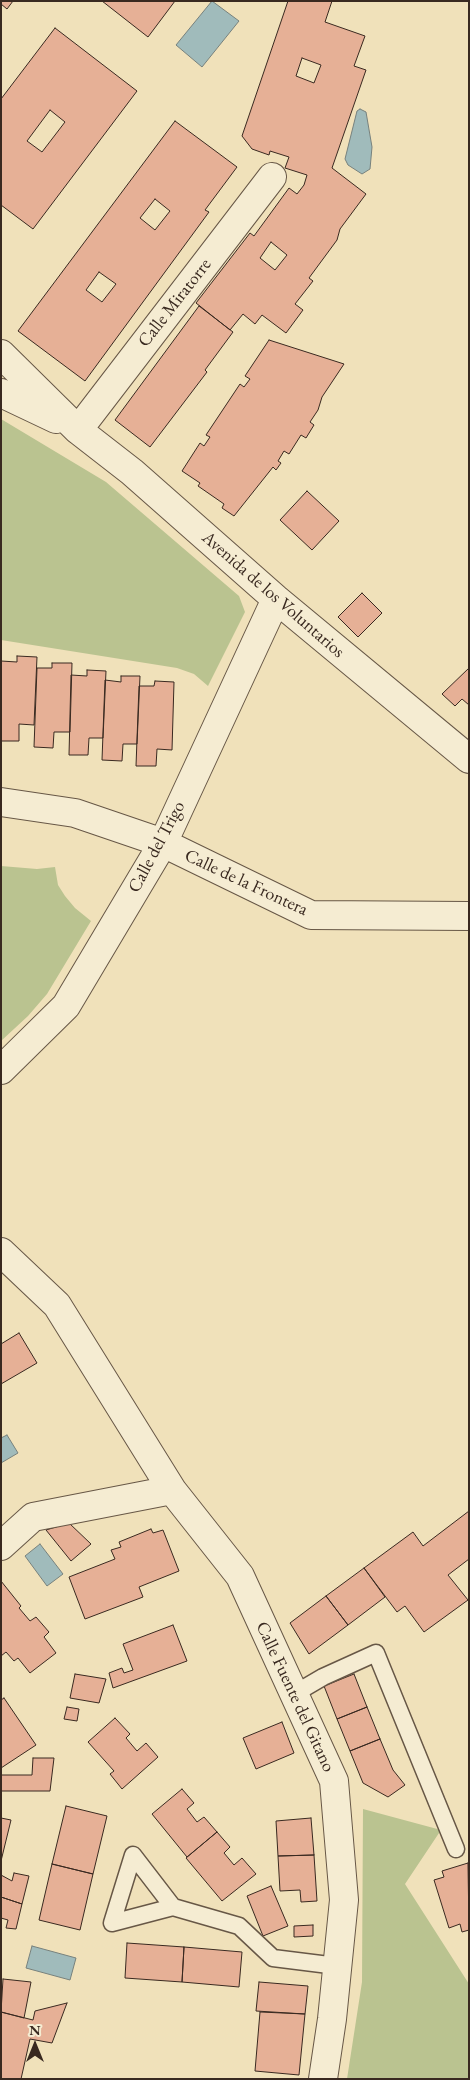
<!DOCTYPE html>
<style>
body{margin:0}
#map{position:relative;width:470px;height:2080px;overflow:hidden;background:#f0e1ba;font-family:"EB Garamond",serif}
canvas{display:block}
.frame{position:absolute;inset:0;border:2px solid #392920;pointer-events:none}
.north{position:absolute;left:10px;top:2020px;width:50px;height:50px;-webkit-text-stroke:4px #f5ecd2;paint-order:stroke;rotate:0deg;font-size:14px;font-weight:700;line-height:20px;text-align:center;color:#392920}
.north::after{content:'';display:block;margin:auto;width:18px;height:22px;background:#392920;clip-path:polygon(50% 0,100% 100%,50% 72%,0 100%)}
</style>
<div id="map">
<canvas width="470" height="2080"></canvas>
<div class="frame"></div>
<div class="north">N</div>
</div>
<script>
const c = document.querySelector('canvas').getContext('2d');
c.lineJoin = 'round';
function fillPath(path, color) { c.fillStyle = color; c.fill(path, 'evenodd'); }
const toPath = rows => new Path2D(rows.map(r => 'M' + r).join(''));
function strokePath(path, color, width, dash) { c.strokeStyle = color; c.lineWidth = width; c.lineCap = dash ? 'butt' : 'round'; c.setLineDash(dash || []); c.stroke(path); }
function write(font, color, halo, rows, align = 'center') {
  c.font = font + ' "EB Garamond",serif'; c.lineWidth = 5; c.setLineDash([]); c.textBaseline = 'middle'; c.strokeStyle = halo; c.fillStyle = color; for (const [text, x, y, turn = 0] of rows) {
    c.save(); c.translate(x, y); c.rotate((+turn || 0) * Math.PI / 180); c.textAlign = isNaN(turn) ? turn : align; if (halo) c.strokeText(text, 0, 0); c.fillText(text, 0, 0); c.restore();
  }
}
fillPath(toPath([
 [1,419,106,482,239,596,245,612,208,686,194,674,177,668,1,640],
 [1,866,37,869,55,867,58,885,65,896,75,908,91,921,47,994,28,1016,1,1041],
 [363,1809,441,1830,405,1884,469,1984,469,2079,347,2079,362,1982]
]), '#bac390');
const water = toPath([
 [212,1,239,21,202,67,176,45,212,1],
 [360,109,366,112,372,147,370,169,362,174,348,165,345,159,357,111,360,109],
 [7,1435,18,1453,1,1463,1,1438,7,1435],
 [40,1544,63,1574,47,1586,25,1556,40,1544],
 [32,1946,76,1958,70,1980,26,1968,32,1946]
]);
fillPath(water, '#a0bbbb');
strokePath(water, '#77817d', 1);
const building = toPath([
 [1,1,13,1,7,9,1,4,1,1],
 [102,1,175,1,148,37,102,1],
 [288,1,332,1,325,22,365,36,354,66,366,70,332,168,366,194,340,229,337,240,309,278,313,281,295,304,303,310,286,333,262,315,255,324,243,314,230,330,196,303,250,233,254,236,289,188,297,194,304,185,307,175,285,168,289,157,270,151,269,155,252,149,242,136,288,1],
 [302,58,321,65,314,83,296,76,302,58],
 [271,242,287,255,275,270,260,258,271,242],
 [55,28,137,91,33,229,1,205,1,99,55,28],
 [50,110,65,122,42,152,27,141,50,110],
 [175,121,237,167,205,210,209,212,85,381,18,331,175,121],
 [155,199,170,211,155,230,140,218,155,199],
 [99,272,116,284,102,302,86,290,99,272],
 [199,306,233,332,205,370,207,372,150,447,115,420,199,306],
 [269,340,344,364,322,397,318,410,310,422,314,425,306,438,301,435,289,454,284,451,278,461,281,463,276,470,273,467,234,516,222,508,224,504,198,486,200,483,182,471,200,443,204,446,210,437,206,435,240,384,244,387,250,379,245,376,269,340],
 [307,491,339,521,312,550,280,520,307,491],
 [362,593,382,613,358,637,338,617,362,593],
 [17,656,37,657,34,725,19,724,19,741,1,741,1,661,17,662,17,656],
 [52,663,72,663,70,732,54,732,53,748,34,747,37,668,52,668,52,663],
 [469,668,469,705,462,699,455,706,442,694,469,668],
 [87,670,106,671,103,738,89,738,88,755,69,755,71,675,87,676,87,670],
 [121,676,140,676,137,744,123,744,122,761,102,760,105,680,121,682,121,676],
 [155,681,174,682,172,750,157,749,156,766,136,766,139,686,154,686,155,681],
 [19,1333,37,1363,1,1384,1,1344,19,1333],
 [469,1511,469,1559,448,1575,468,1600,424,1632,405,1606,397,1612,364,1568,413,1532,423,1546,469,1511],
 [69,1523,91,1544,71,1561,46,1530,69,1523],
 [151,1529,153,1533,163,1530,179,1571,139,1587,143,1597,85,1619,69,1577,115,1559,111,1550,121,1547,119,1542,151,1529],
 [364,1568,385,1597,348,1625,326,1596,364,1568],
 [1,1581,21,1606,19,1608,30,1621,36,1617,49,1632,44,1637,56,1653,30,1673,18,1658,14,1661,6,1652,1,1656,1,1581],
 [326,1596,348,1625,309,1654,290,1623,326,1596],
 [173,1625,187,1661,113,1688,109,1673,122,1668,124,1673,133,1670,123,1644,173,1625],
 [75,1674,106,1679,99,1703,70,1698,75,1674],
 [354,1674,367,1707,337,1719,324,1686,354,1674],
 [4,1698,36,1745,1,1768,1,1700,4,1698],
 [67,1707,79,1709,77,1721,64,1719,67,1707],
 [367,1707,380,1739,350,1751,337,1719,367,1707],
 [115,1718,130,1734,126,1738,137,1751,146,1743,158,1757,122,1789,110,1774,114,1771,88,1742,115,1718],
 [282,1722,294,1753,256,1769,243,1738,282,1722],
 [380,1739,393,1770,405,1785,388,1797,363,1783,350,1751,380,1739],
 [33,1758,54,1758,50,1791,1,1791,1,1775,32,1775,33,1758],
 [182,1789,194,1803,187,1809,197,1822,204,1817,217,1832,187,1857,152,1814,182,1789],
 [66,1806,107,1816,93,1874,52,1864,66,1806],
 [1,1818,11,1820,1,1861,1,1818],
 [311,1818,314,1855,278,1856,276,1821,311,1818],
 [217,1832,230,1847,224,1853,234,1865,242,1858,256,1874,222,1901,186,1858,217,1832],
 [314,1855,317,1901,301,1902,300,1890,280,1891,278,1856,314,1855],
 [468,1863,469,1930,462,1932,460,1924,449,1928,434,1880,444,1877,442,1871,468,1863],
 [52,1864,93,1874,80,1930,39,1920,52,1864],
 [14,1873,29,1876,22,1904,1,1897,1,1875,12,1881,14,1873],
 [271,1886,288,1926,263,1936,247,1896,271,1886],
 [1,1897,22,1904,16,1929,6,1928,8,1920,1,1918,1,1897],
 [313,1925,313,1936,294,1937,294,1926,313,1925],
 [127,1943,184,1947,182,1982,125,1978,127,1943],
 [184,1947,242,1952,239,1987,182,1982,184,1947],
 [3,1979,31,1982,24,2018,1,2012,3,1979],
 [259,1982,308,1986,305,2014,256,2011,259,1982],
 [67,2003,52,2043,30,2039,21,2079,1,2079,1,2012,33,2020,35,2011,67,2003],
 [260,2012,305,2014,299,2075,255,2071,260,2012]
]);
fillPath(building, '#e6b096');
strokePath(building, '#392920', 1);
const service = toPath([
 [294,1694,323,1677,376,1653,456,1849],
 [173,1907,112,1923,133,1855,173,1907,239,1926,273,1958,337,1966]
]);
const minor = toPath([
 [1,354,78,430,132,472,276,599,469,759],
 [1,393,56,419],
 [78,430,272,177],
 [1,802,75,813,163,843,311,915,469,916],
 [1,1070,66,1006,163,843,276,599],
 [1,1252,57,1305,172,1490,240,1576,334,1781,344,1900,332,2019,323,2079],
 [1,1546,33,1517,172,1490]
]);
strokePath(service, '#675746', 19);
strokePath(minor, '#675746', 30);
strokePath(service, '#f5ecd2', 16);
strokePath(minor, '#f5ecd2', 28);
write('18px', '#392920', '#f5ecd2', [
 ["Calle Miratorre",175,303,-52],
 ["Avenida de los Voluntarios",273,595,41],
 ["Calle del Trigo",157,847,-62],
 ["Calle de la Frontera",246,883,25],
 ["Calle Fuente del Gitano",295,1697,65]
]);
</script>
